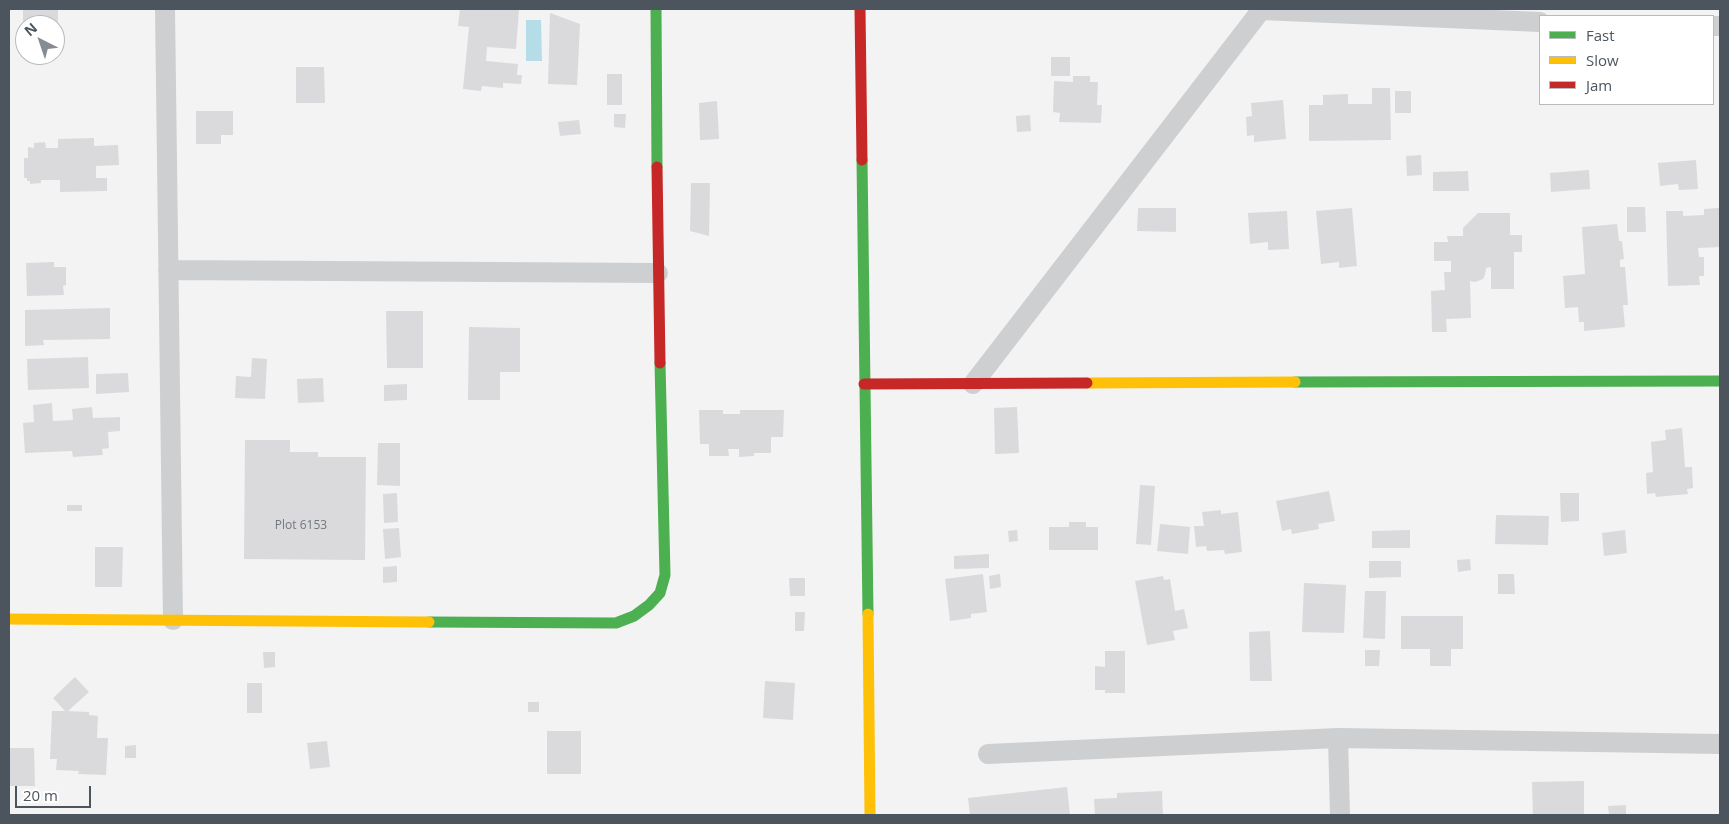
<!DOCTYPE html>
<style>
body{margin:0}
#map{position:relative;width:1729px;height:824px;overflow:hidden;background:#f4f3f3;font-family:"Open Sans",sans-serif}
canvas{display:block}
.frame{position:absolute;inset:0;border:10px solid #4c555e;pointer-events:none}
.legend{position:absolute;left:1539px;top:15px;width:175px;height:90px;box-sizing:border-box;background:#fff;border:1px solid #b7bbbf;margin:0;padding:6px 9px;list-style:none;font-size:15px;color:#4c555e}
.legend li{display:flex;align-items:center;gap:10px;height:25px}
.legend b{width:25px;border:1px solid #b7bbbf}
.north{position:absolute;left:15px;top:15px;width:50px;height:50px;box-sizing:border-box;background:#fff;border:1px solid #b7bbbf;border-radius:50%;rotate:319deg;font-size:14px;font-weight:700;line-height:20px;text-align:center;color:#4c555e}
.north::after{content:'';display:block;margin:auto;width:18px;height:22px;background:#878c92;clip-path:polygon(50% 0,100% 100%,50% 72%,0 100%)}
.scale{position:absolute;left:15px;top:786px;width:76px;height:22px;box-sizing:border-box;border:2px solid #4c555e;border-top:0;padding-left:6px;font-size:15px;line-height:18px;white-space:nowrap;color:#4c555e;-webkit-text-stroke:4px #fff;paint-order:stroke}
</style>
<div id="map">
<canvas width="1729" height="824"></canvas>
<div class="frame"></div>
<ul class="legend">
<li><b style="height:6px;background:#4caf50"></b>Fast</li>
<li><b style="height:6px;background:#ffc107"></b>Slow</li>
<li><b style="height:6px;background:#c62828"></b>Jam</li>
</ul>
<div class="north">N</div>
<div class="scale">20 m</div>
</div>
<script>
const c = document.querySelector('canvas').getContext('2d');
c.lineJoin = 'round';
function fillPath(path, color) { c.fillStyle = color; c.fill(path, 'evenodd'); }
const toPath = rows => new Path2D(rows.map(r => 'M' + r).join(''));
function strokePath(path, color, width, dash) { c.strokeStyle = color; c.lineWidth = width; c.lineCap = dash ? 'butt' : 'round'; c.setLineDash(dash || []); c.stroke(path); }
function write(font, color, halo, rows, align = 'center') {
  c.font = font + ' "Open Sans",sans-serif'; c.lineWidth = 4; c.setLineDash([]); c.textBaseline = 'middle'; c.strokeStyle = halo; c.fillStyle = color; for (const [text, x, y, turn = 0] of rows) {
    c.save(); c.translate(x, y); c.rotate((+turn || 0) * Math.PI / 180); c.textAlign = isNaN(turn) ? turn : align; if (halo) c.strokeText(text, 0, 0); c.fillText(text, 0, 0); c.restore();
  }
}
fillPath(toPath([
 [526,20,541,20,542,61,526,61]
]), '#b4dde8');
fillPath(toPath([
 [23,9,58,9,58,23,23,23],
 [460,9,519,10,516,49,487,47,486,61,518,64,517,75,522,75,521,84,503,83,503,88,482,86,481,91,463,89,469,27,458,26],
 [550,13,580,24,577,85,548,84],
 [1051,57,1070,57,1070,76,1051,76],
 [296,67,324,67,325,103,296,103],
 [607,74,622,74,622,105,607,105],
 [1073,76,1090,76,1090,82,1098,82,1097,105,1102,105,1101,123,1059,122,1060,113,1053,112,1054,81,1073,82],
 [1372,88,1390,88,1391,140,1309,141,1309,105,1323,105,1323,95,1348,94,1348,104,1372,104],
 [1395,91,1411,91,1411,113,1395,113],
 [1283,100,1286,139,1254,142,1254,135,1247,136,1246,117,1252,116,1251,103],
 [717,101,719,139,700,140,699,103],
 [196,111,233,111,233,135,221,135,221,144,196,144],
 [614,114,626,114,625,128,614,127],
 [1030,115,1031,131,1017,132,1016,116],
 [579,120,581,134,560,136,558,122],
 [94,138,94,146,118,145,119,165,96,166,96,178,107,178,107,191,60,192,60,180,41,180,41,183,30,184,30,181,27,181,27,178,24,178,24,158,28,158,28,147,34,148,34,143,45,142,46,148,58,148,58,139],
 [1421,155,1422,175,1407,176,1406,156],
 [1696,160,1698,189,1679,190,1678,184,1660,186,1658,163],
 [1589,170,1590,189,1551,192,1550,173],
 [1468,171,1469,191,1433,191,1433,172],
 [691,183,710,183,709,236,690,231],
 [1627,207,1645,207,1646,232,1627,232],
 [1138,208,1176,208,1176,232,1137,231],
 [1352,208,1357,266,1339,268,1339,262,1321,264,1316,211],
 [1719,208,1720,215,1720,247,1698,248,1699,257,1704,257,1704,276,1699,276,1700,285,1668,286,1666,211,1683,211,1683,216,1704,215,1704,209],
 [1287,211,1289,249,1268,250,1268,242,1250,244,1248,213],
 [1478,213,1510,213,1510,235,1522,235,1522,252,1514,252,1514,289,1491,289,1491,267,1486,268,1485,275,1483,279,1475,282,1470,281,1471,318,1446,319,1447,332,1432,332,1431,291,1445,290,1444,272,1451,272,1451,261,1434,261,1434,242,1448,242,1447,236,1463,236,1463,228],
 [1617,224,1619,241,1622,241,1624,259,1620,260,1620,267,1625,267,1628,305,1623,305,1625,327,1584,331,1584,322,1579,322,1578,307,1565,308,1563,276,1585,274,1582,227],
 [54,262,54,267,66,267,66,285,63,286,64,295,27,296,26,263],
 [110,308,110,339,43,340,44,345,25,346,25,310],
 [386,311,423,311,423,368,387,368],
 [469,327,520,328,520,372,500,372,500,400,468,400],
 [88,357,89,388,28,390,27,359],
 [252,358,267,359,265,399,235,398,236,376,251,377],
 [128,373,129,392,96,394,96,374],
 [323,378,324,402,298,403,297,379],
 [407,384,407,400,384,401,384,385],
 [52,403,53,421,73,420,72,409,92,407,93,418,120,417,120,431,108,432,109,448,102,449,103,455,73,457,72,451,25,453,23,423,34,422,33,405],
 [1017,407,1019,453,995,454,994,408],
 [699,410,723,410,723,414,740,414,740,410,784,410,783,437,771,437,771,453,754,453,754,456,739,457,739,449,728,449,729,456,709,456,709,444,700,444],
 [1682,428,1685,467,1692,467,1693,488,1687,489,1688,494,1656,497,1655,493,1647,494,1646,473,1653,472,1651,442,1666,440,1665,430],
 [245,440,290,440,290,452,318,452,318,457,366,457,365,560,244,559],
 [378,443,400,443,400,486,377,485],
 [1140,485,1155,486,1151,545,1136,544],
 [1329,491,1335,521,1318,524,1319,529,1292,534,1291,529,1282,531,1276,501],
 [397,493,398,522,384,523,383,494],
 [1560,493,1579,493,1579,521,1561,522],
 [67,505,82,505,82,511,67,511],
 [1221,510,1221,514,1238,512,1242,552,1225,554,1224,550,1207,551,1206,546,1196,547,1194,526,1204,526,1202,512],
 [1496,515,1549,516,1548,545,1495,544],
 [1069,522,1086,522,1086,527,1098,527,1098,550,1049,550,1049,527,1069,527],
 [1160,524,1190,527,1188,554,1157,551],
 [399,528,401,557,385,559,383,529],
 [1017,530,1018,541,1009,542,1008,531],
 [1410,530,1410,548,1372,548,1372,531],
 [1625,530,1627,553,1604,556,1602,533],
 [95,547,123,547,122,587,95,587],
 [989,554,989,568,954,569,954,556],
 [1470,559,1471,570,1458,572,1457,560],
 [1369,561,1401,561,1401,577,1369,578],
 [397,566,397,582,383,583,383,567],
 [983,574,987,612,971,614,971,618,950,621,945,579],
 [1000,574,1001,587,990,589,989,576],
 [1498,574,1514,574,1515,594,1498,594],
 [1163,576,1164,580,1170,579,1175,611,1184,609,1188,628,1173,631,1175,640,1147,645,1135,581],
 [789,578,805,578,805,596,790,596],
 [1304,583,1346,585,1344,633,1302,632],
 [1365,591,1386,591,1385,639,1363,638],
 [795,612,805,612,804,631,795,631],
 [1401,616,1463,616,1463,649,1451,649,1451,666,1430,666,1430,649,1401,649],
 [1270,631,1272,681,1250,681,1249,632],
 [1365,650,1380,650,1379,666,1365,666],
 [1105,651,1125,651,1125,693,1105,693,1105,690,1095,690,1095,666,1105,667],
 [263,652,275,652,275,667,264,668],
 [75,677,89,692,68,711,89,712,89,715,98,716,97,738,108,738,106,775,78,774,79,771,56,770,57,759,50,759,52,711,65,711,53,698],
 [765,681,795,683,793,720,763,718],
 [247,683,262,683,262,713,247,713],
 [528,702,539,702,539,712,528,712],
 [547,731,581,731,581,774,547,774],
 [327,741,330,767,310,769,307,743],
 [136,745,136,758,125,758,125,746],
 [9,748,34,748,35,786,9,786],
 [1584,781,1584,815,1533,815,1532,782],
 [1067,787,1070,815,970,815,968,798],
 [1162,791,1163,815,1095,815,1094,799,1117,798,1117,793],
 [1626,805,1626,815,1609,815,1608,806]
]), '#dadadc');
strokePath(toPath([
 [165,9,173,620],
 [1261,10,1540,22],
 [1713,26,1720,26],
 [168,270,658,273],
 [973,384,1262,9],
 [1338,738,1340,815],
 [988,754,1338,738,1720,744]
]), '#cdcfd1', 20);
strokePath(toPath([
 [656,9,657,167],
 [862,160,868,614],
 [1295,382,1720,381],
 [429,622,616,623,634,616,649,605,660,593,665,575,660,363]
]), '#4caf50', 11);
strokePath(toPath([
 [1087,383,1295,382],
 [868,614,870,815],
 [9,619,429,622]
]), '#ffc107', 11);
strokePath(toPath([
 [860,9,862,160],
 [657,167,660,363],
 [864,384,1087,383]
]), '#c62828', 11);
write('12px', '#71787f', null, [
 ["Plot 6153",301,526]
]);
</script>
